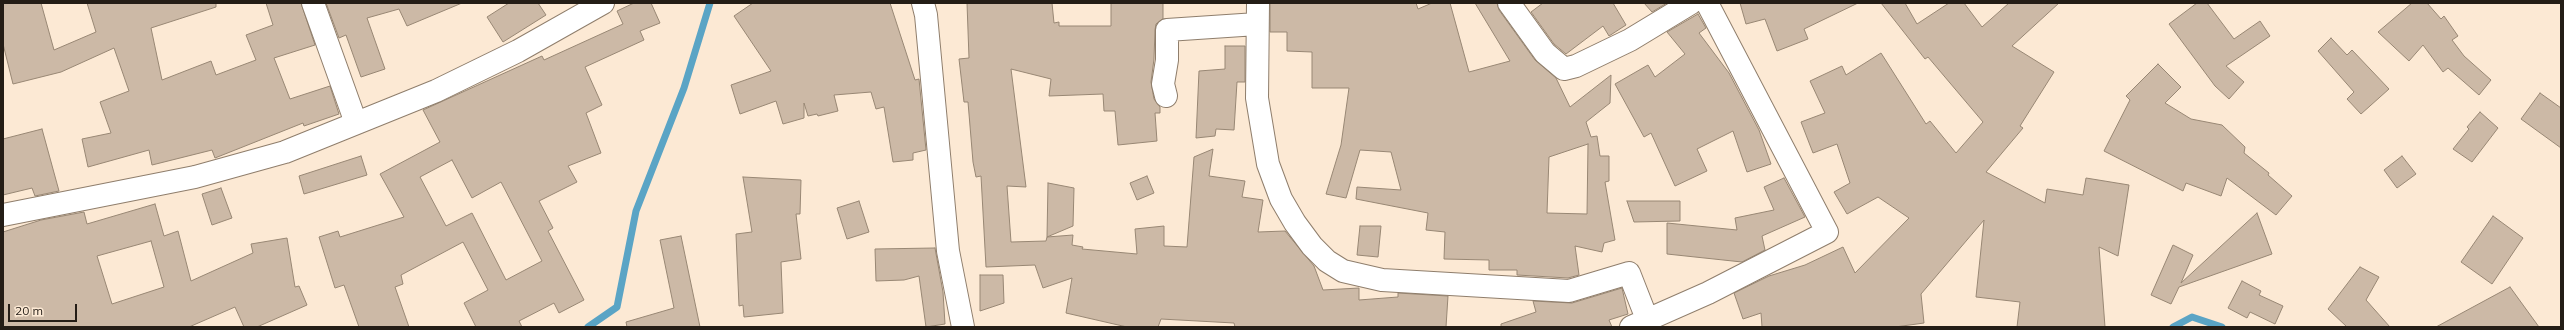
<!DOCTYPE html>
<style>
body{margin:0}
#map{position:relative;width:2564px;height:330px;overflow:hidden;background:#fce9d4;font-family:Mulish,sans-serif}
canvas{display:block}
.frame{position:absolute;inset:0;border:4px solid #241d16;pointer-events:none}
.scale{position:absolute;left:8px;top:304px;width:69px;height:18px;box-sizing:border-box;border:2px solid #241d16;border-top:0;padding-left:5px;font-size:12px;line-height:14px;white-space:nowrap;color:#241d16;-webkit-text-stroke:3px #fce9d4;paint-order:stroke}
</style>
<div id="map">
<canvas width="2564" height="330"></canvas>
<div class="frame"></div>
<div class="scale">20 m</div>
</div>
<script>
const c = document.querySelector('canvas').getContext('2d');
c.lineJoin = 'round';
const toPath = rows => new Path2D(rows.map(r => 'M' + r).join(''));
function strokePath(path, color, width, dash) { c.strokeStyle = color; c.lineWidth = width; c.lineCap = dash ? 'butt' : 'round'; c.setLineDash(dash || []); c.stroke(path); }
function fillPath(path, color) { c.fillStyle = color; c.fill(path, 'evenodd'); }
strokePath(toPath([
 [588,327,617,307,636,211,684,88,710,3],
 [2173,327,2192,317,2222,327]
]), '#5aa4c5', 7);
const building = toPath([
 [3,3,41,3,54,50,96,32,87,3,216,3,216,7,151,28,162,80,211,61,216,75,256,60,246,35,273,25,266,3,301,3,315,45,274,58,290,99,330,86,339,114,304,126,303,123,215,158,212,150,152,165,149,150,88,167,82,139,111,133,100,102,129,91,114,48,61,72,13,84,3,44,3,3],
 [326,3,462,3,407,26,399,9,367,18,385,69,361,77,346,35,339,38,326,3],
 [509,3,538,3,546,15,503,42,487,17,509,3],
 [634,3,651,3,660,23,640,31,644,40,585,67,602,105,586,113,601,153,568,166,577,182,539,201,553,228,548,231,584,300,559,313,554,303,519,321,522,327,476,327,464,303,488,290,463,242,401,275,403,284,395,287,409,327,359,327,344,285,335,288,319,237,338,231,340,237,404,217,380,174,440,142,423,110,542,56,544,60,623,24,617,11,634,3],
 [452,160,472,198,501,182,542,261,506,280,472,213,446,226,420,177,452,160],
 [753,3,890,3,915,80,919,79,926,150,913,153,913,160,893,162,884,107,876,109,871,92,834,95,838,111,818,116,817,114,808,116,804,103,804,118,783,124,776,101,740,114,731,85,771,71,734,16,753,3],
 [967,3,1052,3,1054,23,1059,22,1059,26,1111,26,1111,3,1163,3,1163,19,1156,24,1155,30,1154,59,1151,82,1154,99,1160,107,1160,113,1155,113,1157,141,1118,145,1115,111,1104,111,1103,94,1049,96,1051,79,1011,69,1026,187,1007,186,1011,242,1046,241,1047,237,1073,235,1072,245,1083,247,1082,249,1137,254,1135,229,1164,226,1164,246,1187,247,1194,157,1213,149,1209,176,1245,181,1242,197,1263,200,1258,232,1285,231,1314,266,1323,290,1359,288,1359,300,1398,297,1398,293,1448,296,1446,327,1235,327,1234,323,1161,319,1158,327,1127,327,1066,313,1072,278,1043,288,1035,265,986,267,981,176,976,177,973,162,968,102,964,102,959,59,969,58,967,3],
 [1270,3,1416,3,1418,9,1432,3,1450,3,1469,72,1510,61,1475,3,1497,3,1499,10,1535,60,1556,78,1570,107,1611,75,1610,103,1586,122,1591,137,1597,136,1600,156,1609,156,1609,181,1605,182,1615,240,1604,243,1602,252,1575,246,1579,275,1568,278,1517,275,1517,270,1489,270,1489,260,1444,259,1445,232,1426,230,1428,213,1356,199,1357,187,1401,190,1391,152,1360,150,1346,198,1326,194,1341,145,1349,88,1312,88,1312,52,1287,51,1287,32,1270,32,1270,3],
 [1588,144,1587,214,1547,213,1549,157,1588,144],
 [1543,3,1613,3,1626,25,1609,36,1603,26,1566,54,1554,44,1531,12,1543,3],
 [1644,3,1667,3,1652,12,1644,3],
 [1740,3,1858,3,1804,29,1808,39,1777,51,1765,19,1746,24,1740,3],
 [1881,3,1905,3,1917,24,1949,3,1964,3,1982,27,2009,3,2059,3,2012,46,2054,72,2020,126,2023,128,1986,172,2045,203,2047,189,2083,195,2086,178,2129,185,2118,256,2099,247,2105,327,2017,327,2020,302,1976,297,1984,220,1921,294,1924,323,1895,327,1762,327,1761,313,1743,319,1734,293,1769,276,1805,265,1843,247,1855,273,1909,218,1878,197,1847,214,1834,192,1850,183,1837,144,1813,153,1801,122,1825,113,1810,81,1842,66,1846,75,1881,53,1926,124,1930,121,1956,153,1983,122,1928,57,1925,59,1881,3],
 [2197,3,2207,3,2234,39,2260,21,2270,36,2226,66,2244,82,2229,99,2215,86,2169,24,2197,3],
 [2412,3,2427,3,2441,19,2444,16,2458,36,2452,40,2464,56,2491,80,2479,95,2448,68,2443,72,2423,45,2409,61,2378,32,2412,3],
 [1698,14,1706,28,1699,33,1729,73,1759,130,1771,164,1747,172,1733,131,1697,149,1707,171,1675,186,1651,133,1644,137,1615,84,1648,65,1655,77,1685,54,1667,32,1698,14],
 [2331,38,2347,55,2352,50,2389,89,2361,114,2347,99,2354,92,2318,51,2331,38],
 [1225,46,1245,46,1245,82,1237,82,1234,130,1216,129,1215,136,1196,138,1199,71,1225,69,1225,46],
 [2158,64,2181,87,2165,103,2191,119,2222,125,2245,147,2244,153,2269,173,2268,175,2292,196,2276,215,2227,178,2221,196,2186,183,2183,191,2104,151,2130,100,2126,96,2158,64],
 [2540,93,2561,108,2561,148,2521,119,2540,93],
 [2480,112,2498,128,2472,162,2453,149,2469,129,2467,127,2480,112],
 [42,129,59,191,35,196,32,188,3,195,3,139,42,129],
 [361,156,367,175,304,194,299,176,361,156],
 [2402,156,2416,174,2397,188,2384,170,2402,156],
 [1147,176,1154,193,1137,200,1130,183,1147,176],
 [743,177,801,180,800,214,796,214,801,259,781,262,783,313,744,317,743,305,739,306,736,234,752,232,743,177],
 [1784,178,1805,217,1762,236,1765,250,1742,262,1667,254,1667,223,1737,230,1735,218,1774,210,1764,187,1784,178],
 [1048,183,1074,188,1073,226,1047,237,1048,183],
 [221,188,232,218,212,225,202,194,221,188],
 [859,201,869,232,847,239,837,208,859,201],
 [1627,201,1680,201,1680,221,1634,222,1627,201],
 [155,204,164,236,178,231,191,281,253,253,251,244,287,238,295,287,299,286,307,305,257,327,244,327,235,307,189,327,3,327,3,232,41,220,84,212,87,224,155,204],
 [151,241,164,287,112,304,97,256,151,241],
 [2257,213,2272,254,2179,287,2171,304,2151,295,2173,245,2193,255,2181,283,2257,213],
 [2493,216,2523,238,2492,284,2461,262,2493,216],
 [1360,226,1381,226,1378,257,1357,255,1360,226],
 [681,236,700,327,627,327,626,322,674,308,660,240,681,236],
 [935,248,943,292,945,324,926,327,919,276,904,280,876,281,875,249,935,248],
 [2360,267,2379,277,2366,300,2390,327,2347,327,2328,309,2360,267],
 [980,275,1003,275,1004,303,980,311,980,275],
 [2242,281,2261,291,2259,295,2283,306,2275,324,2250,312,2247,318,2228,308,2242,281],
 [2510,287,2539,327,2436,327,2510,287],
 [1622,288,1628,314,1609,320,1612,327,1501,327,1501,324,1536,312,1533,301,1572,303,1622,288]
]);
fillPath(building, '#ccb9a6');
strokePath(building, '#988774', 1);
const minor = toPath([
 [313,3,356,123],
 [923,3,926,15,948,251,963,327],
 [1258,3,1257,98,1268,164,1281,199,1295,223,1312,246,1327,261,1343,271,1382,280,1569,291,1629,273,1647,319],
 [1509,3,1545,53,1564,69,1576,66,1630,40,1691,3],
 [1166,96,1163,84,1167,60,1167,30,1257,24],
 [3,215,195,177,285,152,436,91,518,51,603,3],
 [1631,327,1708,293,1827,232,1707,3]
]);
strokePath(minor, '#8f7e6c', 24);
strokePath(minor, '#fff', 22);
</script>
